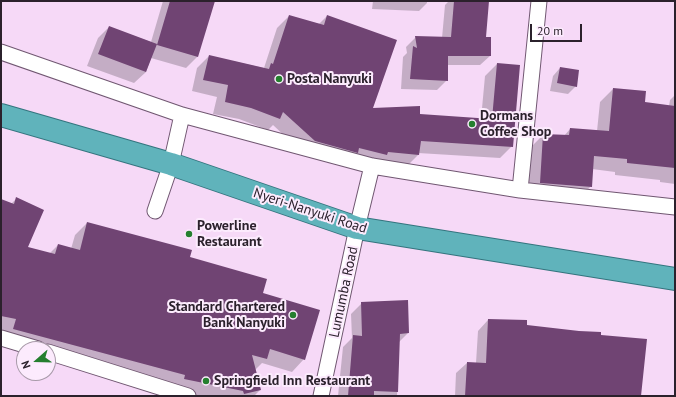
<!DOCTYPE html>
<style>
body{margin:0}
#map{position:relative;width:676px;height:397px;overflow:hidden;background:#f6d9f7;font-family:"PT Sans",sans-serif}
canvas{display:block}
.frame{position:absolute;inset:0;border:2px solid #2b212c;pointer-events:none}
.north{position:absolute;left:16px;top:341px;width:40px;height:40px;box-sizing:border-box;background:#fcebfd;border:1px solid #a89aa9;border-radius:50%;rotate:250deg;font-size:11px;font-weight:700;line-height:16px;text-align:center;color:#2b212c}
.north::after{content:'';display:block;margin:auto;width:14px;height:18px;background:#257f2f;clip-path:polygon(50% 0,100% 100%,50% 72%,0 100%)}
.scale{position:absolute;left:530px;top:24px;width:52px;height:18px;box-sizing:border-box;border:2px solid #2b212c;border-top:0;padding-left:5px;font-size:12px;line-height:14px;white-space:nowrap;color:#2b212c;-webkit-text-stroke:3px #fcebfd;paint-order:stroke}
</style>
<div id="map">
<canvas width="676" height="397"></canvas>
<div class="frame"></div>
<div class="north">N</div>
<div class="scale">20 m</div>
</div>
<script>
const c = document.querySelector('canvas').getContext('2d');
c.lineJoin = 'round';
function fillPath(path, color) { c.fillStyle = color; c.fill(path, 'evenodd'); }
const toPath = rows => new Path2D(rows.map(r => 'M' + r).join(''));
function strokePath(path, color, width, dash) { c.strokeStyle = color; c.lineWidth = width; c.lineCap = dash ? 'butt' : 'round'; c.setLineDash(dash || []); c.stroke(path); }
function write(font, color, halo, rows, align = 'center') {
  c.font = font + ' "PT Sans",sans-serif'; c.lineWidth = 4; c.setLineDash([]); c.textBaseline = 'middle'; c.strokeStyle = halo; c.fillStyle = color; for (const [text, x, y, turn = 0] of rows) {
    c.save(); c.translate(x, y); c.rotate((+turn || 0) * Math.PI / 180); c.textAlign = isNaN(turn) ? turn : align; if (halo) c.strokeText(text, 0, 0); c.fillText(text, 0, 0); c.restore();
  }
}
fillPath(toPath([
 [163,1,214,1,197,57,186,68,151,58,146,72,134,83,87,66,98,38,109,27,151,42],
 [373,1,427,1,427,3,419,11,372,9],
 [449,1,488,1,485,38,490,56,480,65,447,65,447,80,437,90,401,89,403,57,407,53,406,47,416,37,442,38,445,5],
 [289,16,319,24,327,16,372,109,419,115,481,119,485,76,497,64,512,146,500,158,418,153,418,155,406,167,303,153,273,125,268,130,239,119,213,114,217,97,192,91,197,68,209,56,264,68,277,28],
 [560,68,576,86,568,94,550,91,553,76],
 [613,89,643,103,669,106,670,100,675,95,675,184,660,182,660,180,615,175,615,172,592,169,591,186,579,199,528,196,530,148,543,135,564,136,570,129,597,131,600,102],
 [17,198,26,247,49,254,58,245,71,249,75,235,87,223,189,257,261,293,304,359,292,372,262,363,255,370,260,390,254,396,195,396,172,391,48,354,1,331,1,200,11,204],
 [362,303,408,333,399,342,397,396,338,396,343,347,352,338,351,314],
 [488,320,600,336,639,396,455,396,456,373,467,363,476,363,478,331]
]), '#0003');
fillPath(toPath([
 [170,1,215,1,198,57,157,45],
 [454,1,489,1,486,37,491,37,491,56,448,56,448,81,410,79,413,46,417,48,415,36,451,37],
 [289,15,324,25,327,15,397,40,373,108,420,106,420,114,492,119,497,63,520,65,513,147,421,141,419,155,388,152,387,155,359,148,358,153,315,141,283,112,280,119,251,108,225,102,228,85,203,80,209,55,269,69,271,63,273,64],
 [109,26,157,44,146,72,98,54],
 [560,67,579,70,577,87,557,83],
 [613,88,646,91,645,102,675,106,675,168,627,163,627,159,594,156,592,187,540,183,543,134,569,135,570,128,609,131],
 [16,197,44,210,28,247,55,254,58,244,80,250,87,222,192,250,190,257,267,279,263,293,320,310,305,360,270,349,267,359,252,355,261,390,244,394,243,391,184,379,185,375,13,329,16,319,1,316,1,199,14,204],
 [408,300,409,333,400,334,398,392,374,391,374,396,348,396,353,335,362,336,361,302],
 [488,319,527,320,527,325,579,331,601,332,601,335,647,339,641,396,465,396,467,362,486,363]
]), '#704473');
const minor = toPath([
 [1,52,182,115,372,166,520,190,675,207],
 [520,190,539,1],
 [155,211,171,164,182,115],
 [1,338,38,349],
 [48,352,188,396],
 [321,396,357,228,372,166]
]);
const trunk = toPath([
 [1,115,171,164,357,228,675,279]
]);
strokePath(minor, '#705771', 17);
strokePath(trunk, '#34747e', 24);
strokePath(minor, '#fff', 15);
strokePath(trunk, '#60b3bb', 22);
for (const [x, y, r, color] of [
 [279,79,4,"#257f2f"],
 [472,124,4,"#257f2f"],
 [189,234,4,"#257f2f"],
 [293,315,4,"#257f2f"],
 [206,381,4,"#257f2f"]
]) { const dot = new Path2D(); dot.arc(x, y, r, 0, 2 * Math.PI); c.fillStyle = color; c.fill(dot); strokePath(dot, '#fcebfd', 1.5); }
write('bold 14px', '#2b212c', '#fcebfd', [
 ["Posta Nanyuki",287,79],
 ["Dormans",480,116],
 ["Coffee Shop",480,132],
 ["Powerline",197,226],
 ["Restaurant",197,242],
 ["Standard Chartered",285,307,"right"],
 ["Bank Nanyuki",285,323,"right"],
 ["Springfield Inn Restaurant",214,381]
], 'left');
write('14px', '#2b212c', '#fcebfd', [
 ["Nyeri-Nanyuki Road",310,211,18],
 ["Lumumba Road",344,292,-78]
]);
</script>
